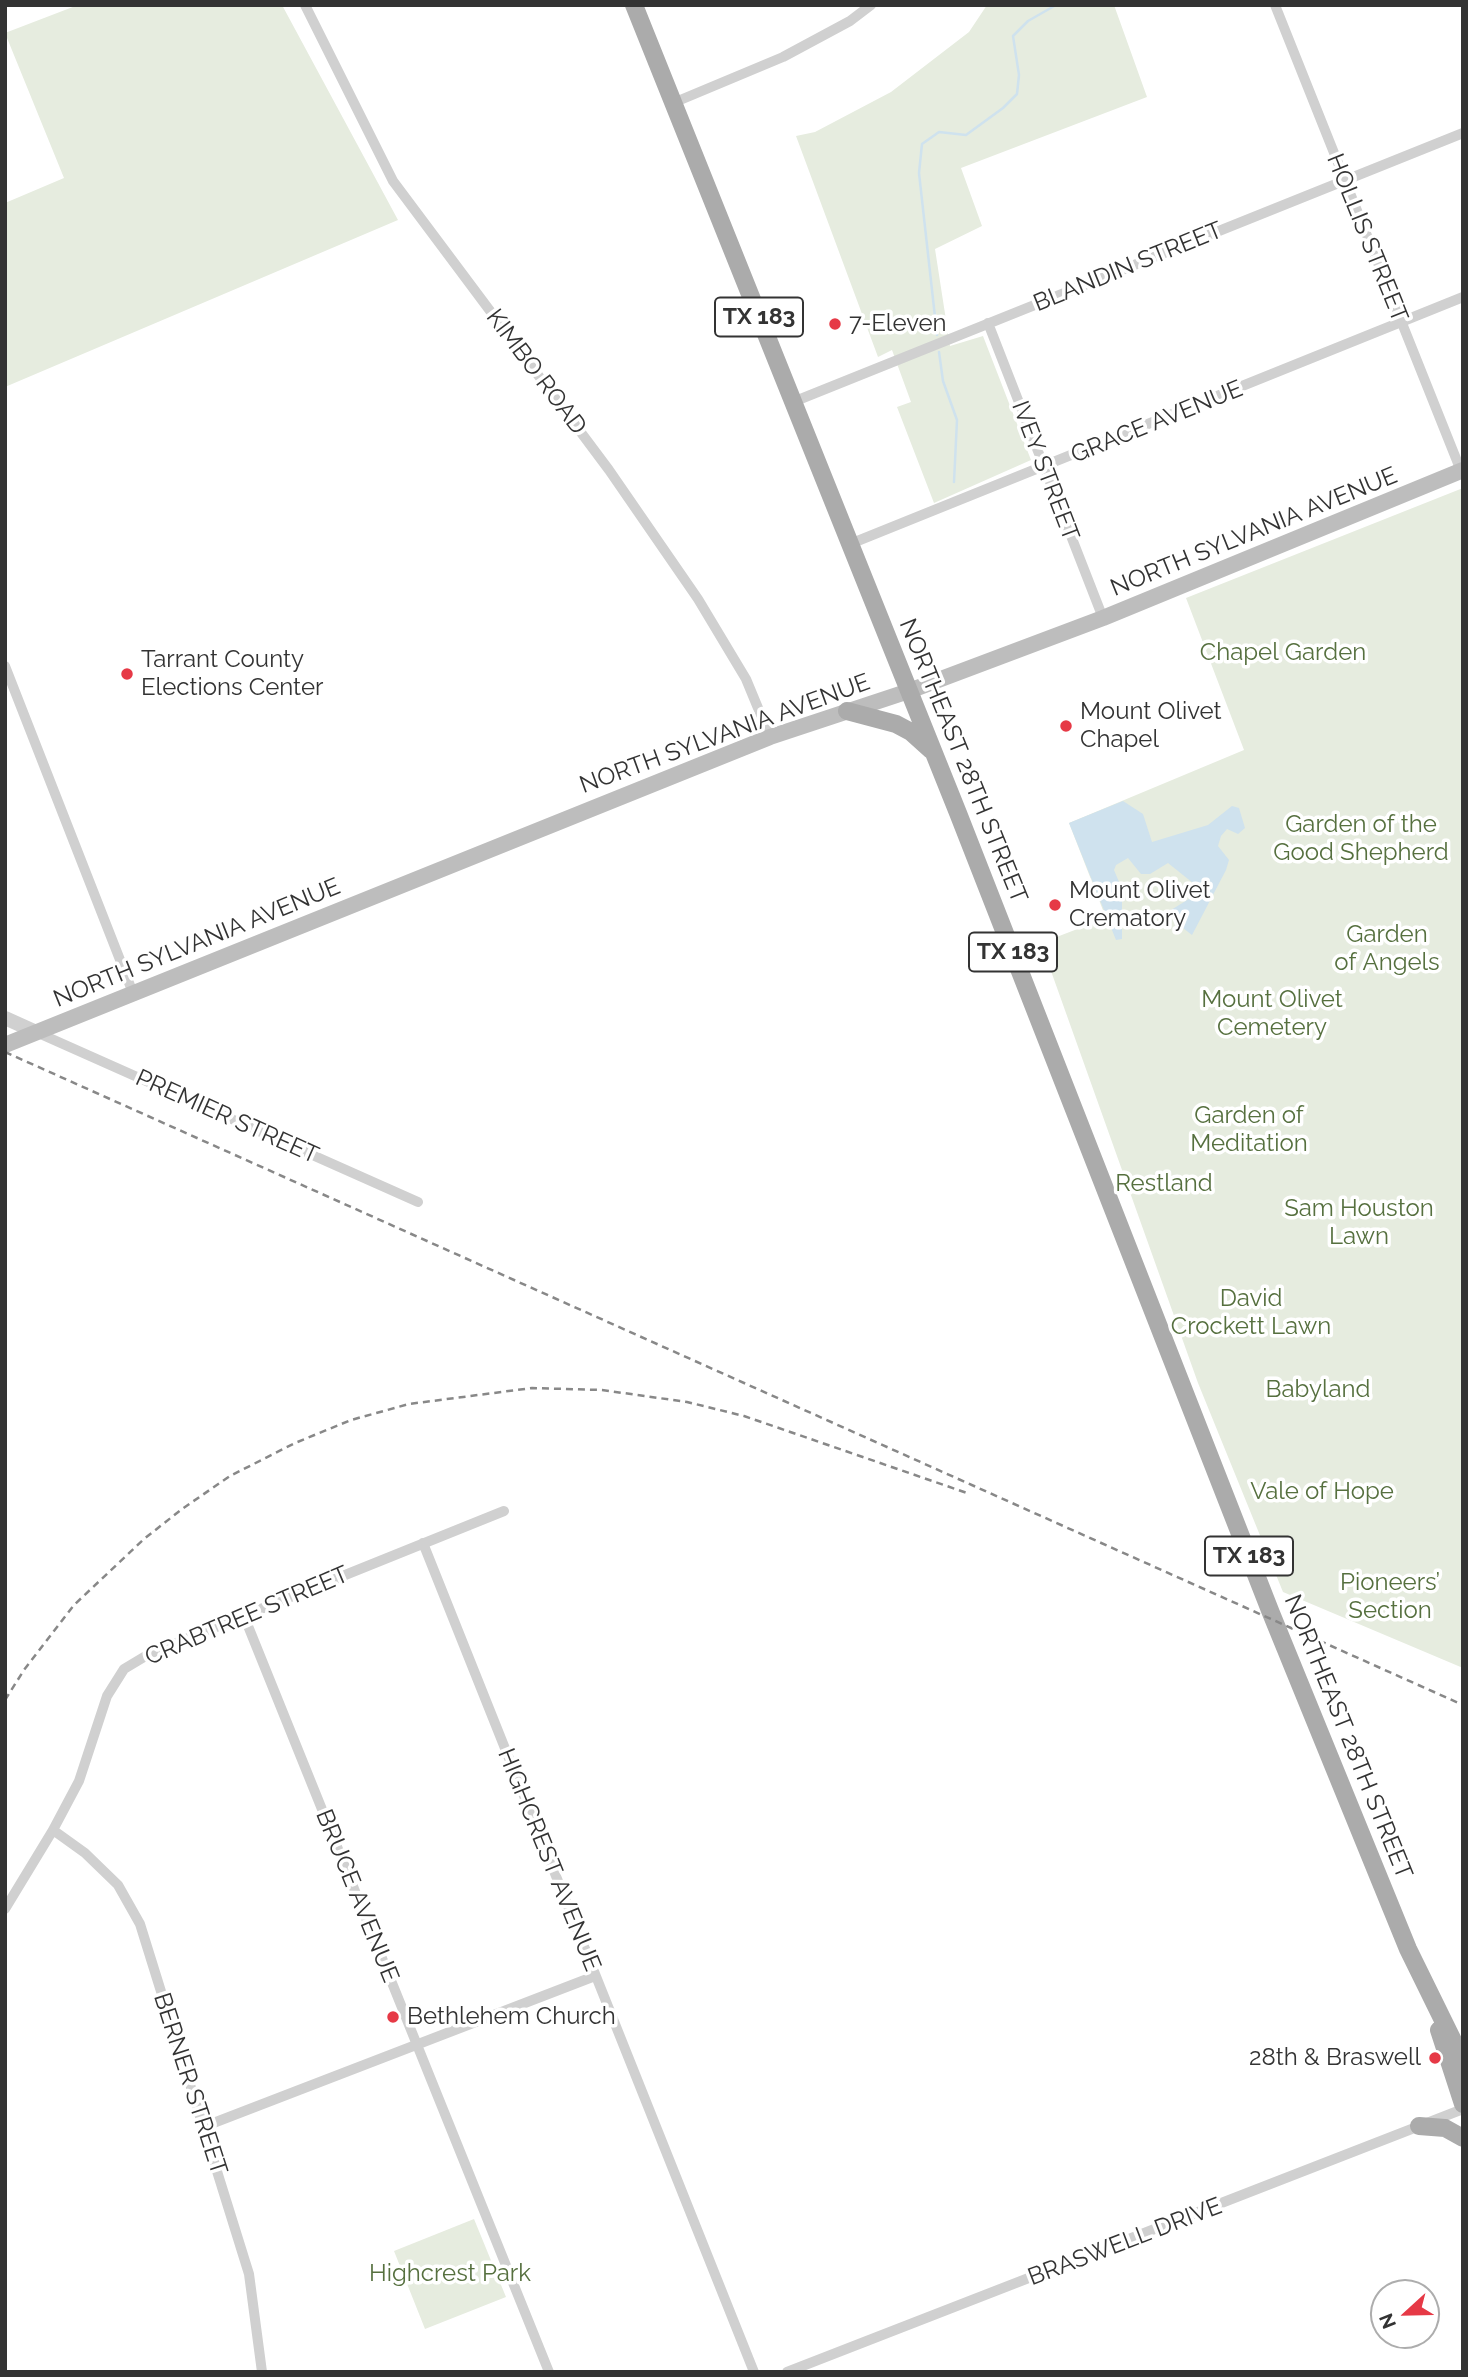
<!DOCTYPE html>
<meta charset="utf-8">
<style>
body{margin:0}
#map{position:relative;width:1468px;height:2377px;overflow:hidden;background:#fff;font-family:Raleway,sans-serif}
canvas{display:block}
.frame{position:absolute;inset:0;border:7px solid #333;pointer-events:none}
.north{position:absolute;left:1370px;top:2279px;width:70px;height:70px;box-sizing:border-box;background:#fff;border:2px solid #adadad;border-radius:50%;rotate:248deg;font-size:19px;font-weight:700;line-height:28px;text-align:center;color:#333}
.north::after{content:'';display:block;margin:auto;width:24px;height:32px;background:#e63946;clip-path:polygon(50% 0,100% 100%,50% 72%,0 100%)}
</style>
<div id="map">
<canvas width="1468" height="2377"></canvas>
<div class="frame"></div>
<div class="north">N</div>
</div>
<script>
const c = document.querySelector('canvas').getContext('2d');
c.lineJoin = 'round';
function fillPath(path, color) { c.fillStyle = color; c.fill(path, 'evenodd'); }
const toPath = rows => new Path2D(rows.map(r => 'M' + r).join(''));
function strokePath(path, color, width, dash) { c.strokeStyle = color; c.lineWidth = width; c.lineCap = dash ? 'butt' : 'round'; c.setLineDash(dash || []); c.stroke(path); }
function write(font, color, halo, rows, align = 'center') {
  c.font = font + ' Raleway,sans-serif'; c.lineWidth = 7; c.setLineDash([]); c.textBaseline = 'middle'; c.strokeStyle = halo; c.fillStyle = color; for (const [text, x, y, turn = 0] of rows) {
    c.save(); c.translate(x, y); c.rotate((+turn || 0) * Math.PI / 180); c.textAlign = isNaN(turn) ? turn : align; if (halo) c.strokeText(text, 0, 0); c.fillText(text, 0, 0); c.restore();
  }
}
fillPath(toPath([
 [78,5,282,5,398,220,5,387,5,203,64,178,5,33],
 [987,5,1114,5,1147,97,961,168,982,226,935,249,950,346,983,336,1031,460,934,503,897,407,911,402,892,350,878,357,796,136,815,132,891,92,969,32],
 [1463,488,1463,1668,1283,1592,1198,1383,1041,943,1106,918,1069,823,1244,750,1186,598],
 [474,2219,506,2297,425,2329,394,2251]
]), '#e6ecdf');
fillPath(toPath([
 [1123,801,1143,814,1152,842,1208,825,1232,806,1239,808,1245,828,1238,834,1227,829,1221,836,1218,846,1229,860,1226,870,1192,935,1183,928,1171,910,1197,894,1198,887,1168,863,1150,874,1141,874,1128,858,1116,865,1114,870,1122,889,1122,939,1116,940,1069,823]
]), '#cfe2ee');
strokePath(toPath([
 [937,335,919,173,922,144,939,132,966,135,1003,108,1017,94,1019,75,1013,36,1028,21,1056,5],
 [939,352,943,381,957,420,954,482]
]), '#cfe2ee', 2.5);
strokePath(toPath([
 [305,5,393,181,609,470,698,599,746,679,770,737],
 [1275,5,1461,471],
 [673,103,783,57,850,21,871,5],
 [988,323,1103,618],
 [793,402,1463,133],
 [850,544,1463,297],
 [5,666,133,993],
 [36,1032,418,1202],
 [423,1543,754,2372],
 [244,1616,549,2372],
 [53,1830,85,1853,118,1885,140,1924,249,2274,262,2372],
 [5,1909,53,1830,79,1781,107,1696,124,1669,149,1654,504,1511],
 [203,2127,595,1976],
 [787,2372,1463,2109]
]), '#d0d0d0', 10);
strokePath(toPath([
 [5,1018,36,1032]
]), '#d0d0d0', 14);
strokePath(toPath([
 [5,1045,770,737,909,691,1103,618,1463,470]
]), '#bdbdbd', 16);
strokePath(toPath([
 [634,5,958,813,1271,1613,1408,1949,1463,2061],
 [847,711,896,724,911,732,931,750],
 [1439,2030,1463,2104],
 [1419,2126,1445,2128,1463,2138]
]), '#ababab', 18);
strokePath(toPath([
 [5,1052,1463,1705],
 [5,1700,24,1670,74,1605,144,1539,182,1509,230,1476,295,1443,351,1420,409,1404,532,1388,602,1390,687,1402,744,1416,967,1493]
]), '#888', 2.5, [7, 5]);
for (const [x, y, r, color] of [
 [835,324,7,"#e63946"],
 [127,674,7,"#e63946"],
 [1066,726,7,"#e63946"],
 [1055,905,7,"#e63946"],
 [393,2017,7,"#e63946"],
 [1435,2058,7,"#e63946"]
]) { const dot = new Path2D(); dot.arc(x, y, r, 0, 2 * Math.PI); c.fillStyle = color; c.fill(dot); strokePath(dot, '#fff', 2.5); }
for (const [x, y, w] of [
 [759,317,88],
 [1013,952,88],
 [1249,1556,88]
]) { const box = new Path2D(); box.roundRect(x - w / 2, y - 19.5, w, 39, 5); c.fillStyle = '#fff'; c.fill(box); strokePath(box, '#333', 2); }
write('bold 23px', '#333', null, [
 ["TX 183",759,317],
 ["TX 183",1013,952],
 ["TX 183",1249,1556]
]);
write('24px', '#333', '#fff', [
 ["HOLLIS STREET",1367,238,68],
 ["BLANDIN STREET",1128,267,-22],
 ["KIMBO ROAD",536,372,53],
 ["GRACE AVENUE",1157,422,-22],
 ["IVEY STREET",1045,471,69],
 ["NORTH SYLVANIA AVENUE",1254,532,-22],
 ["NORTH SYLVANIA AVENUE",725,734,-20],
 ["NORTHEAST 28TH STREET",963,761,68],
 ["NORTH SYLVANIA AVENUE",197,943,-22],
 ["PREMIER STREET",227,1117,24],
 ["CRABTREE STREET",247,1616,-23],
 ["NORTHEAST 28TH STREET",1348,1737,68],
 ["HIGHCREST AVENUE",549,1860,68],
 ["BRUCE AVENUE",357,1896,68],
 ["BERNER STREET",190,2084,72],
 ["BRASWELL DRIVE",1125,2242,-21]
]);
write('24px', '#333', '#fff', [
 ["7-Eleven",849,324],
 ["Tarrant County",141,660],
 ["Elections Center",141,688],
 ["Mount Olivet",1080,712],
 ["Chapel",1080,740],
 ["Mount Olivet",1069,891],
 ["Crematory",1069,919],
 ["Bethlehem Church",407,2017],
 ["28th & Braswell",1421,2058,"right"]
], 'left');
write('24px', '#56703f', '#fff', [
 ["Chapel Garden",1283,653],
 ["Garden of the",1361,825],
 ["Good Shepherd",1361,853],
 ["Garden",1387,935],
 ["of Angels",1387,963],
 ["Mount Olivet",1272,1000],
 ["Cemetery",1272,1028],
 ["Garden of",1249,1116],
 ["Meditation",1249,1144],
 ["Restland",1164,1184],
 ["Sam Houston",1359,1209],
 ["Lawn",1359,1237],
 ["David",1251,1299],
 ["Crockett Lawn",1251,1327],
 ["Babyland",1318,1390],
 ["Vale of Hope",1322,1492],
 ["Pioneers’",1390,1583],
 ["Section",1390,1611],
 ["Highcrest Park",450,2274]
]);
</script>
